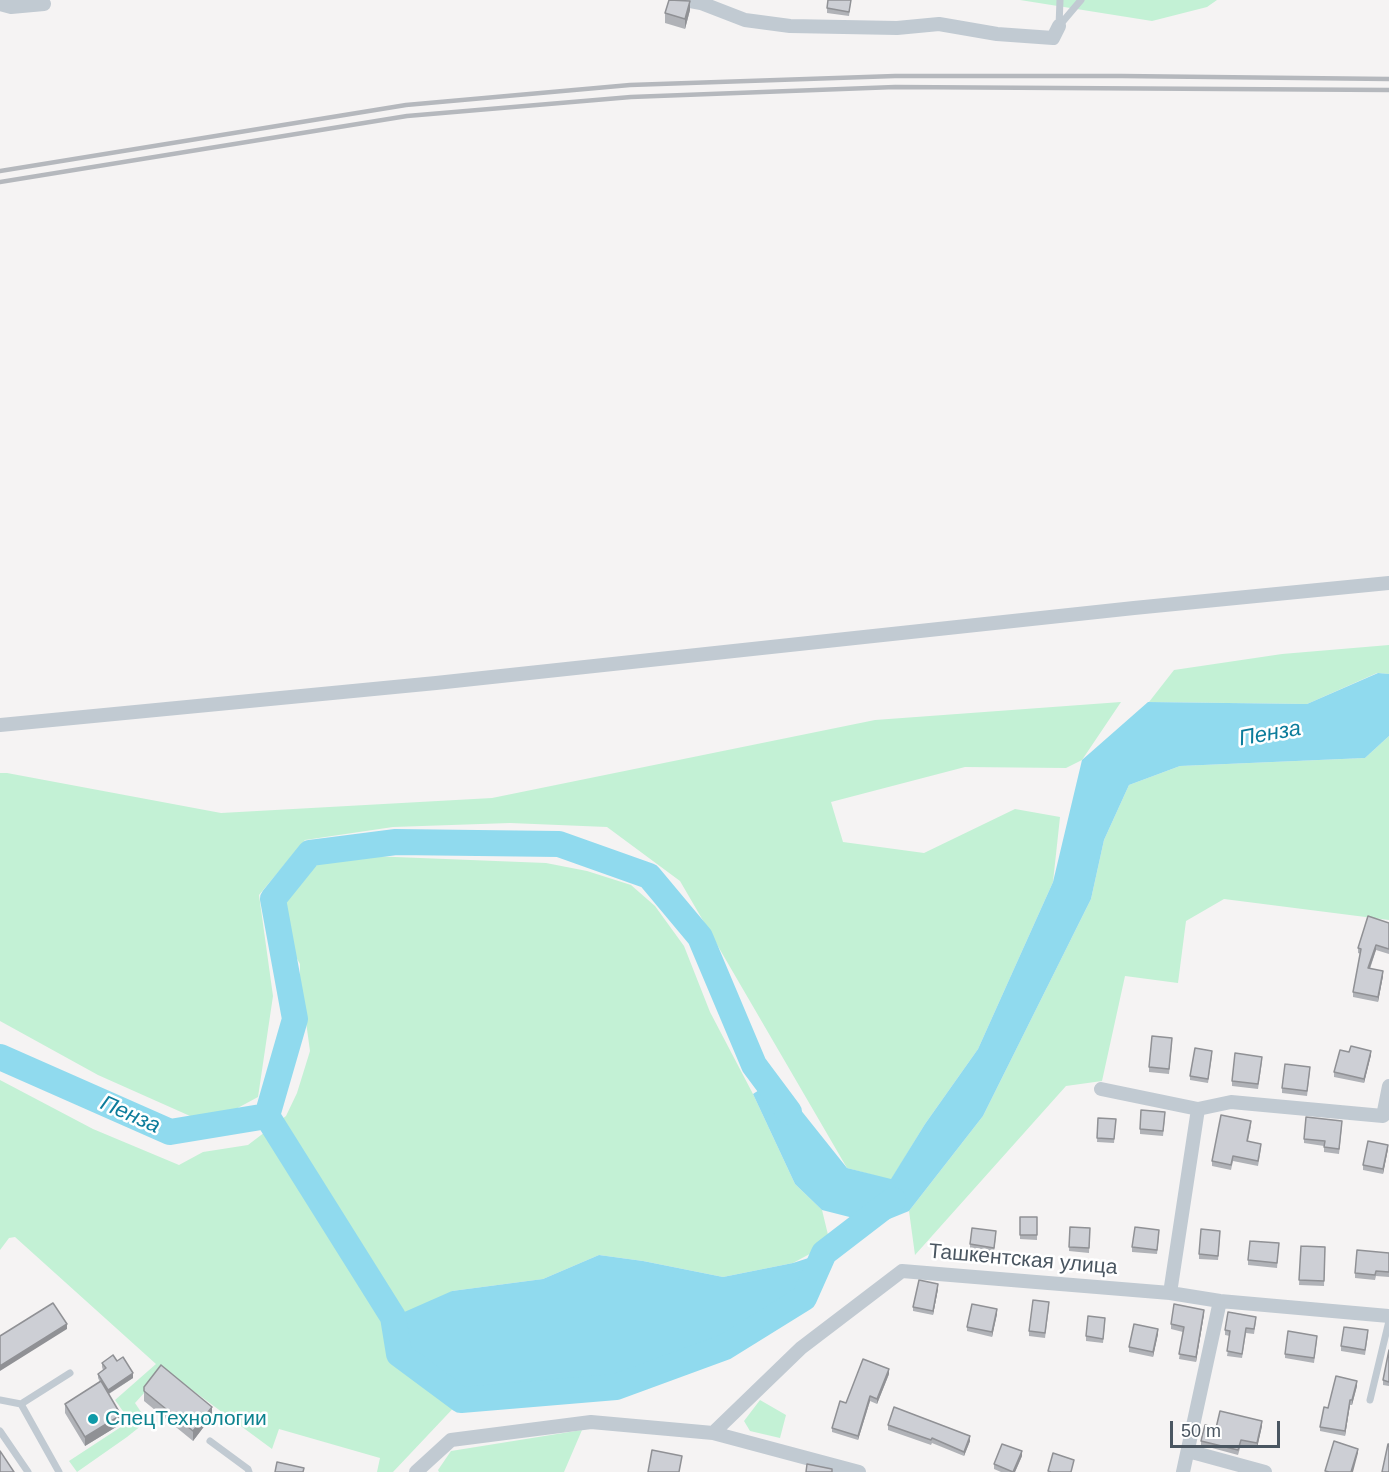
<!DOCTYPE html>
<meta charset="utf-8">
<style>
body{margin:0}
#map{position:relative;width:1389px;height:1472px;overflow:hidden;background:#f5f3f3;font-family:Helvetica,sans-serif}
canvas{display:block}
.scale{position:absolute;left:1170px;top:1421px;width:110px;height:27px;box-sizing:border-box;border:3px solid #4a5661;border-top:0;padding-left:8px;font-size:18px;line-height:21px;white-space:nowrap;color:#4a5661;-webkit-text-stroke:4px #fff;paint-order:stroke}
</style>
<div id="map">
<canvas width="1389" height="1472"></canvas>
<div class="scale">50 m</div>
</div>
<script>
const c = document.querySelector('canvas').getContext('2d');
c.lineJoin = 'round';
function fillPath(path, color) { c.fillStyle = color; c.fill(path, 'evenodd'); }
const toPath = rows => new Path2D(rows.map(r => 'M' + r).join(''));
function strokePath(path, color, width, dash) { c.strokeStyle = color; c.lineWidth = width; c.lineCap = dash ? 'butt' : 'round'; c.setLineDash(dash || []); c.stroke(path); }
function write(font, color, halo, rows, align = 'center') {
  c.font = font + ' Helvetica,sans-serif'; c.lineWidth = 5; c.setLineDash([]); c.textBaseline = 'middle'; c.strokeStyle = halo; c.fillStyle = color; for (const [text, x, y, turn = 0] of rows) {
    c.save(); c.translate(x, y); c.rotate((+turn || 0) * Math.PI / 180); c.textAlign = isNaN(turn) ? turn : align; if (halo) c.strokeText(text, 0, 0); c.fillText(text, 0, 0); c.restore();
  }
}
fillPath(toPath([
 [1020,0,1217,0,1207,7,1152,21],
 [1389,645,1389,674,1377,673,1307,704,1149,702,1174,670,1282,654],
 [1121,702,1082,760,1066,768,965,767,831,802,843,842,924,853,1015,809,1060,817,1053,882,978,1049,925,1124,891,1180,847,1168,680,881,607,827,510,823,393,827,305,840,259,895,273,996,258,1097,208,1124,98,1075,0,1021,0,773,7,773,221,813,492,798,875,720],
 [1389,736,1389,920,1224,899,1186,921,1178,983,1125,976,1102,1081,1066,1086,915,1255,909,1211,983,1116,1091,899,1104,840,1129,785,1180,766,1365,758],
 [370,856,546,863,587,871,631,885,655,906,684,946,710,1012,753,1094,795,1184,822,1210,830,1243,793,1263,723,1277,643,1261,599,1255,543,1279,452,1291,399,1354,461,1400,393,1472,377,1472,380,1458,279,1429,272,1449,165,1370,135,1403,147,1421,127,1437,77,1472,69,1461,130,1421,115,1400,156,1364,15,1237,9,1238,0,1250,0,1080,93,1129,179,1165,203,1152,248,1145,286,1116,297,1093,310,1051,300,978,300,964,287,941,283,900,303,874,326,859],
 [760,1400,786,1415,780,1438,750,1431,744,1421],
 [582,1430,564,1472,439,1472,438,1470,451,1451]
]), '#c3f1d5');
fillPath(toPath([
 [1378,673,1389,674,1389,736,1365,758,1180,766,1129,785,1104,840,1091,899,983,1116,909,1211,877,1224,822,1210,795,1184,753,1094,776,1079,847,1168,891,1179,925,1124,978,1049,1053,882,1082,760,1148,702,1307,704],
 [824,1253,804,1298,725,1347,616,1387,461,1400,399,1354,393,1317,452,1291,543,1279,599,1255,643,1261,723,1277,793,1263]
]), '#90daee');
strokePath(toPath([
 [0,1057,170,1132,267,1116],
 [789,1112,754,1065,700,937,649,876,559,844,396,842,310,853,273,899,295,1019,267,1116,393,1317,399,1354,461,1400,616,1387,725,1347,804,1298,824,1253,893,1200]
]), '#90daee', 26);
strokePath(toPath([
 [1059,26,1081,0],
 [1059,26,1060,0],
 [0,1400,21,1404],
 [1370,1400,1389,1321],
 [0,1431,28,1472],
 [210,1441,248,1469,249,1472],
 [59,1472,21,1404,70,1373]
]), '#c1cad2', 7);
strokePath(toPath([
 [685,0,701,3,745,20,790,26,897,28,939,24,997,34,1053,38,1059,26],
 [0,4,11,7,44,4],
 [0,725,436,683,1134,608,1389,583],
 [1101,1089,1198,1109],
 [1170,1293,1198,1109,1231,1102,1383,1116,1389,1086],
 [713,1433,801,1348,902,1271,1170,1293,1220,1301,1389,1316],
 [1188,1451,1265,1472],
 [416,1472,451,1440,591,1422,713,1433,859,1472],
 [1183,1472,1220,1301]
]), '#c1cad2', 14);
strokePath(toPath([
 [0,171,406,105,630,85,895,76,1122,76,1389,79],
 [0,182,407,116,631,97,895,87,1389,90]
]), '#b5b8bd', 4.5);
fillPath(toPath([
 [851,0,849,16,827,13,827,8],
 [690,10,685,29,665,23,665,13],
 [1389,923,1389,954,1376,950,1370,969,1383,976,1378,1002,1353,997,1353,992,1361,954,1358,953,1358,948],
 [1172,1043,1169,1074,1149,1072,1149,1067],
 [1349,1052,1371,1055,1364,1083,1334,1077,1334,1072],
 [1212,1056,1208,1083,1190,1080,1190,1076],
 [1262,1062,1258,1089,1232,1086,1232,1081],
 [1310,1071,1307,1096,1282,1093,1282,1088],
 [1165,1117,1163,1136,1140,1134,1140,1129],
 [1098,1118,1116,1119,1114,1143,1097,1142],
 [1251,1126,1248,1141,1261,1148,1258,1166,1233,1161,1231,1170,1212,1166,1212,1161],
 [1342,1126,1339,1154,1324,1152,1324,1146,1304,1143,1304,1139],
 [1388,1149,1383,1174,1363,1170,1363,1165],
 [1020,1217,1037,1217,1037,1240,1020,1239],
 [1070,1227,1090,1228,1089,1253,1069,1251],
 [1159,1235,1157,1254,1132,1252,1132,1247],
 [996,1236,994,1252,970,1249,970,1244],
 [1220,1236,1218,1260,1199,1259,1199,1254],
 [1279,1243,1277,1268,1248,1265,1248,1260],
 [1301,1246,1325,1247,1324,1286,1299,1285],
 [1389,1253,1389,1277,1376,1276,1375,1280,1355,1278,1355,1273],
 [938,1289,933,1315,913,1311,913,1307],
 [1049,1307,1045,1338,1029,1336,1029,1331],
 [997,1314,992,1337,967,1331,967,1327],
 [1204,1314,1196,1362,1179,1359,1183,1332,1171,1329,1171,1324],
 [1256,1321,1254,1334,1246,1333,1242,1358,1227,1356,1230,1336,1225,1335,1225,1330],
 [1105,1323,1103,1343,1086,1341,1086,1336],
 [1158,1334,1153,1357,1129,1352,1129,1347],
 [1368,1335,1365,1355,1341,1351,1341,1346],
 [1317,1340,1314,1363,1285,1358,1285,1354],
 [1389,1350,1389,1386,1383,1385,1383,1380],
 [117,1361,133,1378,109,1394,121,1424,85,1446,65,1413,65,1404,100,1382,98,1378,98,1374,103,1370,102,1367,102,1363],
 [889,1374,877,1404,870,1401,858,1440,832,1432,832,1428,846,1403],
 [1357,1386,1352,1405,1350,1405,1345,1436,1320,1431,1320,1427,1328,1408],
 [144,1387,212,1416,193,1441,144,1401],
 [888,1425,970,1441,964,1456,932,1443,931,1445,888,1430],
 [1262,1426,1257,1448,1241,1445,1238,1455,1201,1445,1201,1441],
 [1022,1456,1015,1472,1001,1472,994,1469,994,1464]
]), '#b0b2b7');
fillPath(toPath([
 [690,1,690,10,685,29,685,19],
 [1376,945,1376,950,1368,973,1368,968],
 [1383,971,1383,976,1378,1002,1378,997],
 [1371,1051,1371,1055,1364,1083,1364,1079],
 [1388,1145,1388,1149,1383,1174,1383,1169],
 [938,1284,938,1289,933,1315,933,1311],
 [997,1309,997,1314,992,1337,992,1332],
 [1204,1310,1204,1314,1196,1362,1196,1357],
 [67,1324,67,1329,0,1371,0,1366],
 [1158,1329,1158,1334,1153,1357,1153,1352],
 [889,1369,889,1374,877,1404,877,1399],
 [133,1373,133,1378,108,1394,108,1390],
 [1357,1381,1357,1386,1352,1405,1352,1400],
 [870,1396,870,1401,858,1440,858,1436],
 [1350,1400,1350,1405,1345,1436,1345,1431],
 [212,1407,212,1416,193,1441,193,1431],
 [121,1415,121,1424,85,1446,85,1437],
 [1262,1421,1262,1426,1257,1448,1257,1443],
 [970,1436,970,1441,964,1456,964,1452],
 [1358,1449,1358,1453,1353,1472,1351,1472],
 [1022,1451,1022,1456,1015,1472,1013,1472]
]), '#909195');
const building = toPath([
 [669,0,690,1,685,19,665,13,669,0],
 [828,0,851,0,849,12,827,8,828,0],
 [1368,916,1389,923,1389,949,1376,945,1368,968,1383,971,1378,997,1353,992,1361,949,1358,948,1368,916],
 [1152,1036,1172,1038,1169,1069,1149,1067,1152,1036],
 [1351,1046,1371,1051,1364,1079,1334,1072,1340,1050,1349,1052,1351,1046],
 [1195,1048,1212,1051,1208,1079,1190,1076,1195,1048],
 [1235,1053,1262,1057,1258,1084,1232,1081,1235,1053],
 [1285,1064,1310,1067,1307,1091,1282,1088,1285,1064],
 [1141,1110,1165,1112,1163,1131,1140,1129,1141,1110],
 [1221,1115,1251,1121,1247,1141,1261,1144,1258,1161,1233,1156,1231,1165,1212,1161,1221,1115],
 [1306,1117,1342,1121,1339,1149,1324,1147,1325,1141,1304,1139,1306,1117],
 [1098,1118,1116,1119,1114,1139,1097,1138,1098,1118],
 [1368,1141,1388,1145,1383,1169,1363,1165,1368,1141],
 [1020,1217,1037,1217,1037,1235,1020,1235,1020,1217],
 [1070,1227,1090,1228,1089,1248,1069,1247,1070,1227],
 [1135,1227,1159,1230,1157,1250,1132,1247,1135,1227],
 [972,1228,996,1231,994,1248,970,1244,972,1228],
 [1201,1229,1220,1231,1218,1256,1199,1254,1201,1229],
 [1250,1241,1279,1243,1277,1263,1248,1260,1250,1241],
 [1301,1246,1325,1247,1324,1281,1299,1280,1301,1246],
 [1357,1250,1389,1253,1389,1272,1376,1271,1375,1275,1355,1273,1357,1250],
 [919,1280,938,1284,933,1311,913,1307,919,1280],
 [1033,1300,1049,1302,1045,1333,1029,1331,1033,1300],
 [53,1303,67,1324,0,1366,0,1336,53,1303],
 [972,1304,997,1309,992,1332,967,1327,972,1304],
 [1174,1304,1204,1310,1196,1357,1179,1354,1184,1327,1171,1324,1174,1304],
 [1228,1312,1256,1317,1254,1329,1246,1328,1242,1354,1227,1351,1230,1331,1225,1330,1228,1312],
 [1088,1316,1105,1318,1103,1339,1086,1336,1088,1316],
 [1134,1324,1158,1329,1153,1352,1129,1347,1134,1324],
 [1344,1327,1368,1330,1365,1350,1341,1346,1344,1327],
 [1288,1331,1317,1336,1314,1358,1285,1354,1288,1331],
 [1389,1350,1389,1382,1383,1380,1389,1350],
 [113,1355,117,1361,123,1357,133,1373,108,1390,98,1374,106,1368,102,1363,113,1355],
 [863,1359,889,1369,877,1399,870,1396,858,1436,832,1428,840,1401,846,1403,863,1359],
 [161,1365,212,1407,193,1431,144,1391,144,1387,161,1365],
 [1336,1376,1357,1381,1352,1400,1350,1400,1345,1431,1320,1427,1324,1407,1328,1408,1336,1376],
 [101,1381,121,1415,85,1437,65,1404,101,1381],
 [894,1407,970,1436,964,1452,932,1438,931,1440,888,1425,894,1407],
 [1220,1411,1262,1421,1257,1443,1241,1440,1238,1450,1201,1441,1205,1425,1216,1428,1220,1411],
 [1334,1441,1358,1449,1351,1472,1329,1472,1325,1471,1334,1441],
 [1002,1444,1022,1451,1013,1472,994,1464,1002,1444],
 [1388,1444,1389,1444,1389,1472,1382,1472,1388,1444],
 [652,1450,682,1456,679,1472,648,1472,652,1450],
 [0,1451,14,1472,0,1472,0,1451],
 [1053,1453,1074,1460,1071,1472,1051,1472,1048,1471,1053,1453],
 [277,1462,304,1468,303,1472,275,1472,277,1462],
 [807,1464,832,1469,832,1472,806,1472,807,1464]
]);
fillPath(building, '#cdcfd5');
strokePath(building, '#909195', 1.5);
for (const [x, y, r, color] of [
 [93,1419,6,"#0f9aa8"]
]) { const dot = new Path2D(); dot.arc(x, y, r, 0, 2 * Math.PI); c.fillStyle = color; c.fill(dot); strokePath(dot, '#fff', 2); }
write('21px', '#4a5661', '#fff', [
 ["Ташкентская улица",1023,1260,5]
]);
write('21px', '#0d838f', '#fff', [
 ["СпецТехнологии",105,1419]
], 'left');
write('italic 22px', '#0c7c9b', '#fff', [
 ["Пенза",1270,734,-10],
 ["Пенза",130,1115,24]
]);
</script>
